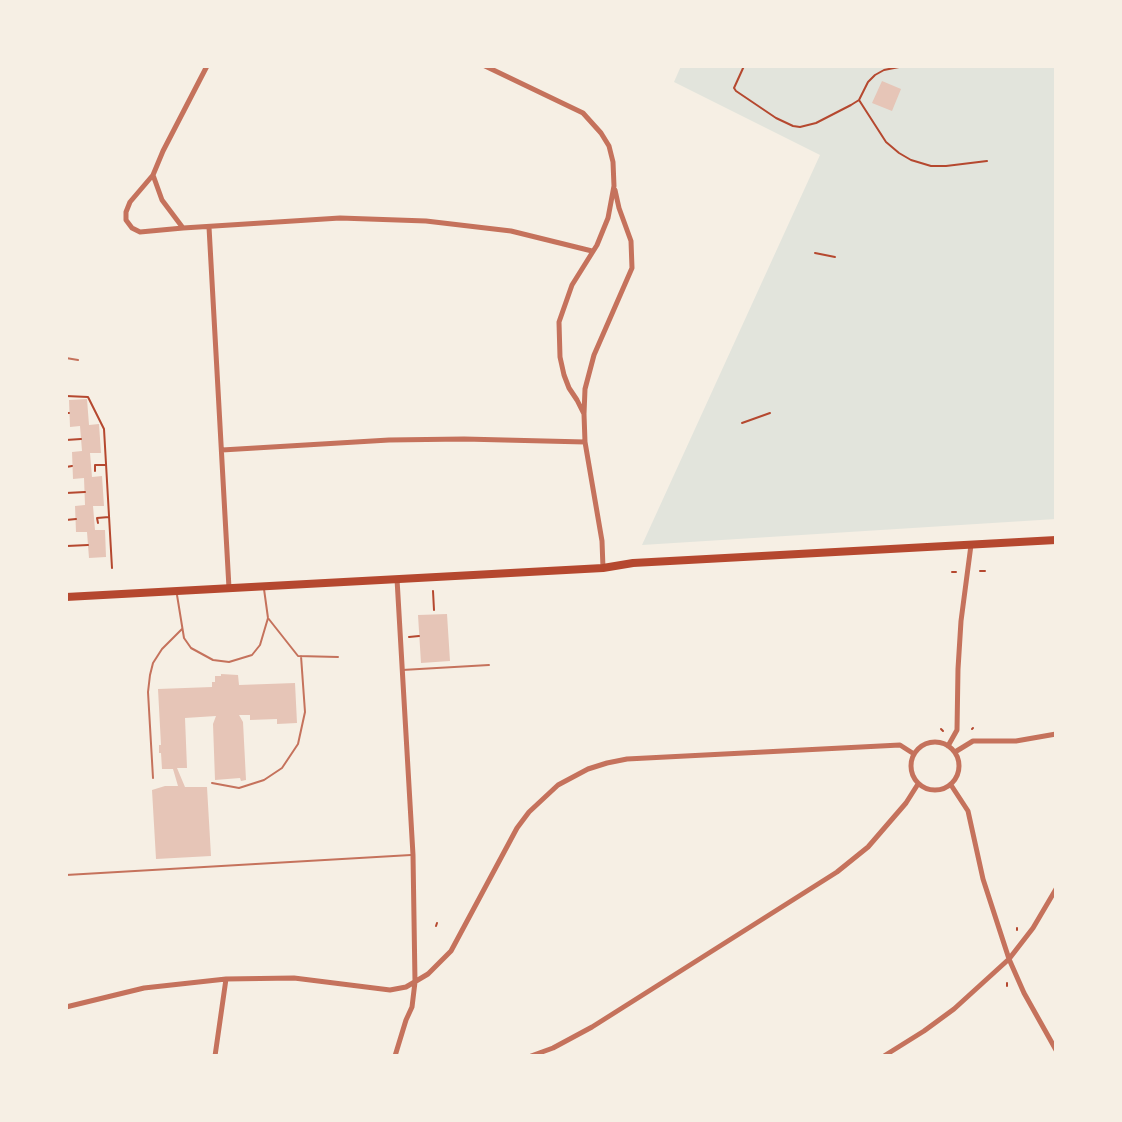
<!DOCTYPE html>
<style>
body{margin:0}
#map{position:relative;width:1122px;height:1122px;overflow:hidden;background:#f6efe4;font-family:"Libre Baskerville",serif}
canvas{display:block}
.frame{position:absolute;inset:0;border:68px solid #f6efe4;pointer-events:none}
</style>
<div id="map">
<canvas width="1122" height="1122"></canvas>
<div class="frame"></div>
</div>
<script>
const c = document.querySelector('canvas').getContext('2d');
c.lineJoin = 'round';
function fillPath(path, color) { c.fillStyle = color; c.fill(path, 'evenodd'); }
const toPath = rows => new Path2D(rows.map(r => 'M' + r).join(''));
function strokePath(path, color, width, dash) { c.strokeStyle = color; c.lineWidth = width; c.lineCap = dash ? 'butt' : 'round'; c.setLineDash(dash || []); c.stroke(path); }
fillPath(toPath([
 [681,66,1056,66,1056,519,642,545,820,155,674,82]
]), '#e2e4dc');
fillPath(toPath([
 [882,81,901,89,892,111,872,103],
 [87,399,89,425,99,424,101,453,90,453,92,477,102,476,104,506,93,506,95,530,105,530,106,557,89,558,87,532,76,532,75,506,85,505,84,478,73,479,72,452,82,451,80,426,70,427,69,400],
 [447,614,450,661,421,663,418,615],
 [221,674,238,675,239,685,295,683,297,723,277,724,277,719,250,720,250,715,239,715,243,722,246,780,241,781,240,778,215,780,213,724,216,716,185,718,187,768,177,768,185,787,207,787,211,856,156,859,152,790,165,786,178,786,173,769,162,769,161,753,159,753,159,745,161,745,158,689,212,687,212,682,215,682,215,676,221,676]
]), '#e6c5b7');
strokePath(toPath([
 [744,66,734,88,736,91,776,118,793,126,800,127,816,123,851,105,859,100,868,82,875,75,884,70,904,66],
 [859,100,886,142,899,153,911,160,931,166,946,166,987,161],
 [815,253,835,257],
 [66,396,88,397,104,429,112,568],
 [66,413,69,413],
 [742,423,770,413],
 [66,440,81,439],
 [66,467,72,466],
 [95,471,95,465,106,465],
 [66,493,85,492],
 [66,520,76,519],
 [98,523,97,518,109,517],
 [67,546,88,545],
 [980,571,985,571],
 [952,572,956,572],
 [433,591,434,610],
 [409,637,419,636],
 [941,729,943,731],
 [972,729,973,728],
 [436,926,437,923],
 [1017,928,1017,930],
 [1007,983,1007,986]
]), '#b5482f', 2);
strokePath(toPath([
 [66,358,78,360],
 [264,589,268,618,298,656,338,657],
 [177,595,184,638,191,648,213,660,229,662,252,655,260,645,268,618],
 [402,670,489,665],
 [153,778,148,692,150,675,153,663,162,649,182,629],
 [212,783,239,788,264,780,282,768,298,744,305,712,301,656],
 [66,875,411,855]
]), '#c5725c', 2);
strokePath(toPath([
 [207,66,163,151,153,175,162,200,183,228,340,218,426,221,511,231,592,251],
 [485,66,583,113,601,133,609,146,613,162,614,186,608,218,597,245,572,285,559,322,560,357,564,375,569,388,577,400,584,414],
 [153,175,130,202,126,212,126,220,132,228,140,232,183,228],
 [209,227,229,588],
 [222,450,389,440,464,439,585,442],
 [603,568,602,541,585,442,584,414,585,389,594,355,632,268,631,241,619,208,615,190],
 '911 766a24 24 0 1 1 48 0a24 24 0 1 1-48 0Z',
 [948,746,957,730,958,669,961,621,971,545],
 [955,752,973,741,1016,741,1056,734],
 [951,785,968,811,983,879,1009,959,1024,993,1056,1050],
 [66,1007,144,988,226,979,294,978,390,990,406,987,428,974,451,951,517,828,529,812,558,785,588,769,607,763,627,759,900,745,914,754],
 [215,1056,226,979],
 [395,1056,406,1020,412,1007,415,982,413,855,397,579],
 [531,1056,553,1048,592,1027,837,872,868,847,906,803,918,784],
 [884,1056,924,1031,954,1009,1009,959,1033,928,1056,889]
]), '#c5725c', 5);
strokePath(toPath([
 [66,597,603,568,633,563,1056,540]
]), '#b5482f', 8);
</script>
